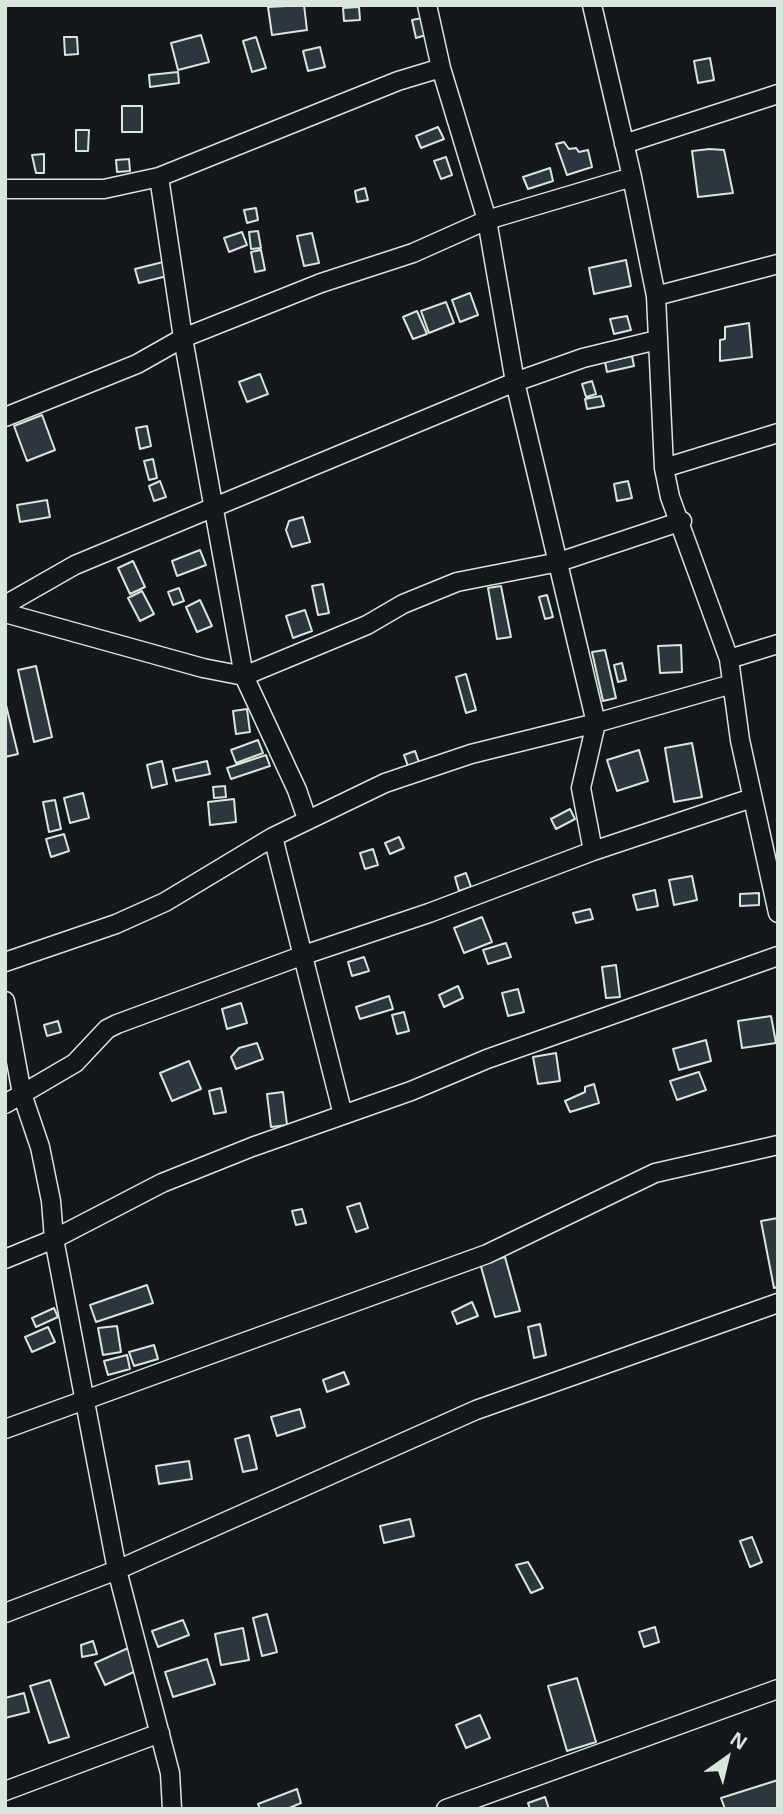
<!DOCTYPE html>
<style>
body{margin:0}
#map{position:relative;width:783px;height:1814px;overflow:hidden;background:#14181c;font-family:"Noto Sans",sans-serif}
canvas{display:block}
.frame{position:absolute;inset:0;border:7px solid #d8e6dc;pointer-events:none}
.north{position:absolute;left:692px;top:1723px;width:70px;height:70px;-webkit-text-stroke:5px #14181c;paint-order:stroke;rotate:34deg;font-size:19px;font-weight:700;line-height:28px;text-align:center;color:#d8e6dc}
.north::after{content:'';display:block;margin:auto;width:24px;height:32px;background:#d8e6dc;clip-path:polygon(50% 0,100% 100%,50% 72%,0 100%)}
</style>
<div id="map">
<canvas width="783" height="1814"></canvas>
<div class="frame"></div>
<div class="north">N</div>
</div>
<script>
const c = document.querySelector('canvas').getContext('2d');
c.lineJoin = 'round';
function fillPath(path, color) { c.fillStyle = color; c.fill(path, 'evenodd'); }
const toPath = rows => new Path2D(rows.map(r => 'M' + r).join(''));
function strokePath(path, color, width, dash) { c.strokeStyle = color; c.lineWidth = width; c.lineCap = dash ? 'butt' : 'round'; c.setLineDash(dash || []); c.stroke(path); }
const building = toPath([
 [304,5,307,30,272,35,268,7,304,5],
 [359,7,360,20,344,21,343,8,359,7],
 [422,18,426,35,416,38,412,20,422,18],
 [201,35,209,62,178,70,171,43,201,35],
 [64,37,77,37,78,54,65,55,64,37],
 [256,37,266,68,252,72,243,41,256,37],
 [320,47,325,67,308,71,303,51,320,47],
 [710,58,714,80,698,83,694,61,710,58],
 [178,72,179,83,150,87,149,75,178,72],
 [122,106,142,106,142,132,122,132,122,106],
 [438,127,444,139,421,148,416,136,438,127],
 [76,130,89,130,88,151,76,151,76,130],
 [564,142,569,149,576,148,579,152,588,150,592,167,567,175,556,144,564,142],
 [710,149,724,150,733,193,698,197,692,151,710,149],
 [44,154,44,173,36,173,32,155,44,154],
 [446,157,452,175,441,179,434,161,446,157],
 [129,159,130,171,117,172,116,160,129,159],
 [550,168,553,181,528,189,523,177,550,168],
 [365,188,368,200,357,202,355,191,365,188],
 [256,208,258,220,247,223,244,210,256,208],
 [258,231,261,248,251,249,249,232,258,231],
 [242,232,247,245,229,252,224,238,242,232],
 [312,233,319,263,304,266,297,236,312,233],
 [261,250,265,270,255,272,251,252,261,250],
 [626,260,631,286,594,294,589,268,626,260],
 [163,262,167,276,139,283,135,269,163,262],
 [470,293,478,315,460,322,452,300,470,293],
 [446,302,454,323,429,333,421,311,446,302],
 [417,311,427,334,413,339,403,317,417,311],
 [627,316,631,330,614,334,610,319,627,316],
 [749,323,752,357,720,361,720,340,725,339,725,327,749,323],
 [632,356,634,366,607,372,605,362,632,356],
 [260,374,268,394,247,402,239,382,260,374],
 [592,381,596,394,586,397,582,384,592,381],
 [601,396,604,406,587,409,585,399,601,396],
 [42,415,55,450,27,461,14,426,42,415],
 [147,426,151,446,140,449,136,428,147,426],
 [153,459,157,478,149,480,144,461,153,459],
 [160,481,166,497,154,501,149,486,160,481],
 [628,481,632,498,617,501,614,484,628,481],
 [47,500,50,517,20,522,17,505,47,500],
 [303,517,310,542,292,547,286,530,289,521,303,517],
 [200,550,206,565,177,576,172,561,200,550],
 [133,561,145,587,130,594,118,568,133,561],
 [323,584,329,613,318,615,312,586,323,584],
 [501,586,511,637,497,639,488,588,501,586],
 [179,588,184,601,173,605,168,592,179,588],
 [142,591,154,614,140,621,128,598,142,591],
 [547,595,553,617,545,619,539,597,547,595],
 [200,600,212,626,197,632,186,607,200,600],
 [305,610,312,631,293,638,286,616,305,610],
 [681,645,682,672,660,673,658,646,681,645],
 [605,650,616,698,603,701,592,652,605,650],
 [622,663,626,680,618,682,614,665,622,663],
 [36,666,52,737,34,742,18,670,36,666],
 [466,674,476,710,466,713,456,677,466,674],
 [5,701,18,754,5,757,5,701],
 [247,709,250,732,236,734,233,711,247,709],
 [258,740,263,753,236,763,231,750,258,740],
 [692,743,702,797,674,802,665,748,692,743],
 [639,750,648,781,617,791,607,760,639,750],
 [415,751,420,765,409,769,404,755,415,751],
 [266,755,270,766,231,779,227,768,266,755],
 [162,761,167,784,152,788,147,765,162,761],
 [207,761,210,774,176,781,173,769,207,761],
 [225,786,226,797,214,798,213,787,225,786],
 [83,793,89,818,70,823,64,798,83,793],
 [234,799,236,822,210,825,208,802,234,799],
 [55,800,61,829,49,832,43,802,55,800],
 [570,809,575,819,556,829,551,819,570,809],
 [64,834,69,851,51,857,46,839,64,834],
 [399,837,404,848,390,854,385,843,399,837],
 [373,849,378,865,365,869,360,853,373,849],
 [466,873,471,887,459,891,455,877,466,873],
 [692,876,697,900,674,905,669,880,692,876],
 [655,890,658,906,637,910,633,895,655,890],
 [759,893,759,905,740,906,740,894,759,893],
 [590,909,593,919,576,923,573,913,590,909],
 [482,917,492,942,464,953,454,928,482,917],
 [506,943,511,957,488,964,483,950,506,943],
 [364,957,369,971,352,976,348,962,364,957],
 [616,965,620,997,606,998,602,967,616,965],
 [458,986,463,998,444,1007,439,995,458,986],
 [518,989,524,1012,508,1016,502,993,518,989],
 [389,996,393,1009,360,1019,356,1007,389,996],
 [241,1003,247,1023,227,1029,222,1009,241,1003],
 [404,1012,409,1031,397,1034,392,1015,404,1012],
 [771,1016,776,1043,742,1048,738,1021,771,1016],
 [58,1021,61,1032,47,1036,44,1025,58,1021],
 [706,1040,711,1061,679,1070,673,1049,706,1040],
 [257,1043,263,1059,236,1069,231,1057,239,1048,257,1043],
 [556,1053,560,1081,538,1084,533,1057,556,1053],
 [189,1061,201,1089,172,1101,160,1073,189,1061],
 [699,1072,706,1090,677,1100,670,1081,699,1072],
 [594,1084,599,1103,570,1112,565,1101,585,1092,585,1087,594,1084],
 [221,1088,226,1112,214,1114,209,1091,221,1088],
 [283,1092,287,1125,271,1127,267,1094,283,1092],
 [360,1203,368,1228,356,1232,347,1207,360,1203],
 [302,1209,306,1223,296,1225,292,1211,302,1209],
 [778,1218,778,1287,774,1288,761,1221,778,1218],
 [505,1257,520,1311,495,1317,480,1263,505,1257],
 [147,1285,153,1303,96,1322,90,1305,147,1285],
 [472,1302,478,1316,457,1324,452,1312,472,1302],
 [54,1308,58,1317,36,1327,32,1318,54,1308],
 [540,1324,546,1355,534,1358,528,1327,540,1324],
 [117,1326,121,1352,103,1355,98,1328,117,1326],
 [48,1327,55,1342,32,1352,25,1337,48,1327],
 [154,1345,158,1359,134,1366,129,1352,154,1345],
 [127,1355,130,1369,108,1375,104,1361,127,1355],
 [344,1372,349,1384,327,1392,323,1380,344,1372],
 [300,1409,305,1427,277,1436,271,1417,300,1409],
 [249,1435,257,1469,243,1472,235,1439,249,1435],
 [189,1461,192,1479,159,1484,156,1466,189,1461],
 [410,1519,414,1536,384,1543,380,1526,410,1519],
 [752,1537,762,1562,750,1567,740,1541,752,1537],
 [528,1562,543,1588,531,1593,516,1565,528,1562],
 [267,1614,277,1652,262,1656,253,1618,267,1614],
 [183,1620,189,1635,158,1647,152,1631,183,1620],
 [655,1627,659,1642,644,1647,639,1632,655,1627],
 [243,1628,249,1660,221,1665,215,1634,243,1628],
 [93,1641,97,1654,82,1657,81,1645,93,1641],
 [135,1645,145,1667,105,1685,95,1663,135,1645],
 [207,1659,215,1684,173,1697,165,1672,207,1659],
 [577,1678,596,1742,567,1751,548,1686,577,1678],
 [50,1680,69,1737,49,1743,30,1686,50,1680],
 [24,1693,29,1712,5,1718,5,1698,24,1693],
 [480,1715,490,1738,466,1748,456,1725,480,1715],
 [778,1780,778,1809,725,1809,721,1798,778,1780],
 [297,1789,301,1803,287,1809,260,1809,258,1804,297,1789],
 [545,1797,549,1809,530,1809,528,1803,545,1797]
]);
fillPath(building, '#2c363c');
strokePath(building, '#d8e6dc', 2);
const street = toPath([
 [427,5,441,68,487,220,515,382,596,723,581,788,593,851],
 [592,5,632,177,656,296,664,468,670,497,729,659,740,740,778,913],
 [624,144,778,94],
 [159,177,183,338,244,676,367,625,403,604,457,582,559,562,682,521],
 [5,189,104,189,159,177,398,81,441,68],
 [656,296,778,264],
 [5,417,137,364,183,338,321,283,413,253,487,220,632,177],
 [664,468,778,433],
 [5,605,75,565,515,382,583,358,657,340],
 [5,613,203,668,244,676,297,790,307,819],
 [729,659,778,644],
 [273,837,343,1115],
 [5,962,116,924,165,902,273,837,385,783,471,754,596,723,732,684],
 [5,1001,22,1094,40,1147,51,1201,54,1239,117,1570,170,1773,172,1809],
 [5,1104,75,1063,107,1029,117,1024,301,956,429,913,593,851,752,798],
 [5,1259,54,1239,162,1183,252,1147,411,1091,487,1059,778,956],
 [5,1429,487,1254,655,1173,778,1145],
 [5,1613,117,1570,476,1410,778,1303],
 [5,1791,160,1733],
 [446,1809,778,1689]
]);
strokePath(street, '#d8e6dc', 21);
strokePath(street, '#14181c', 18);
</script>
